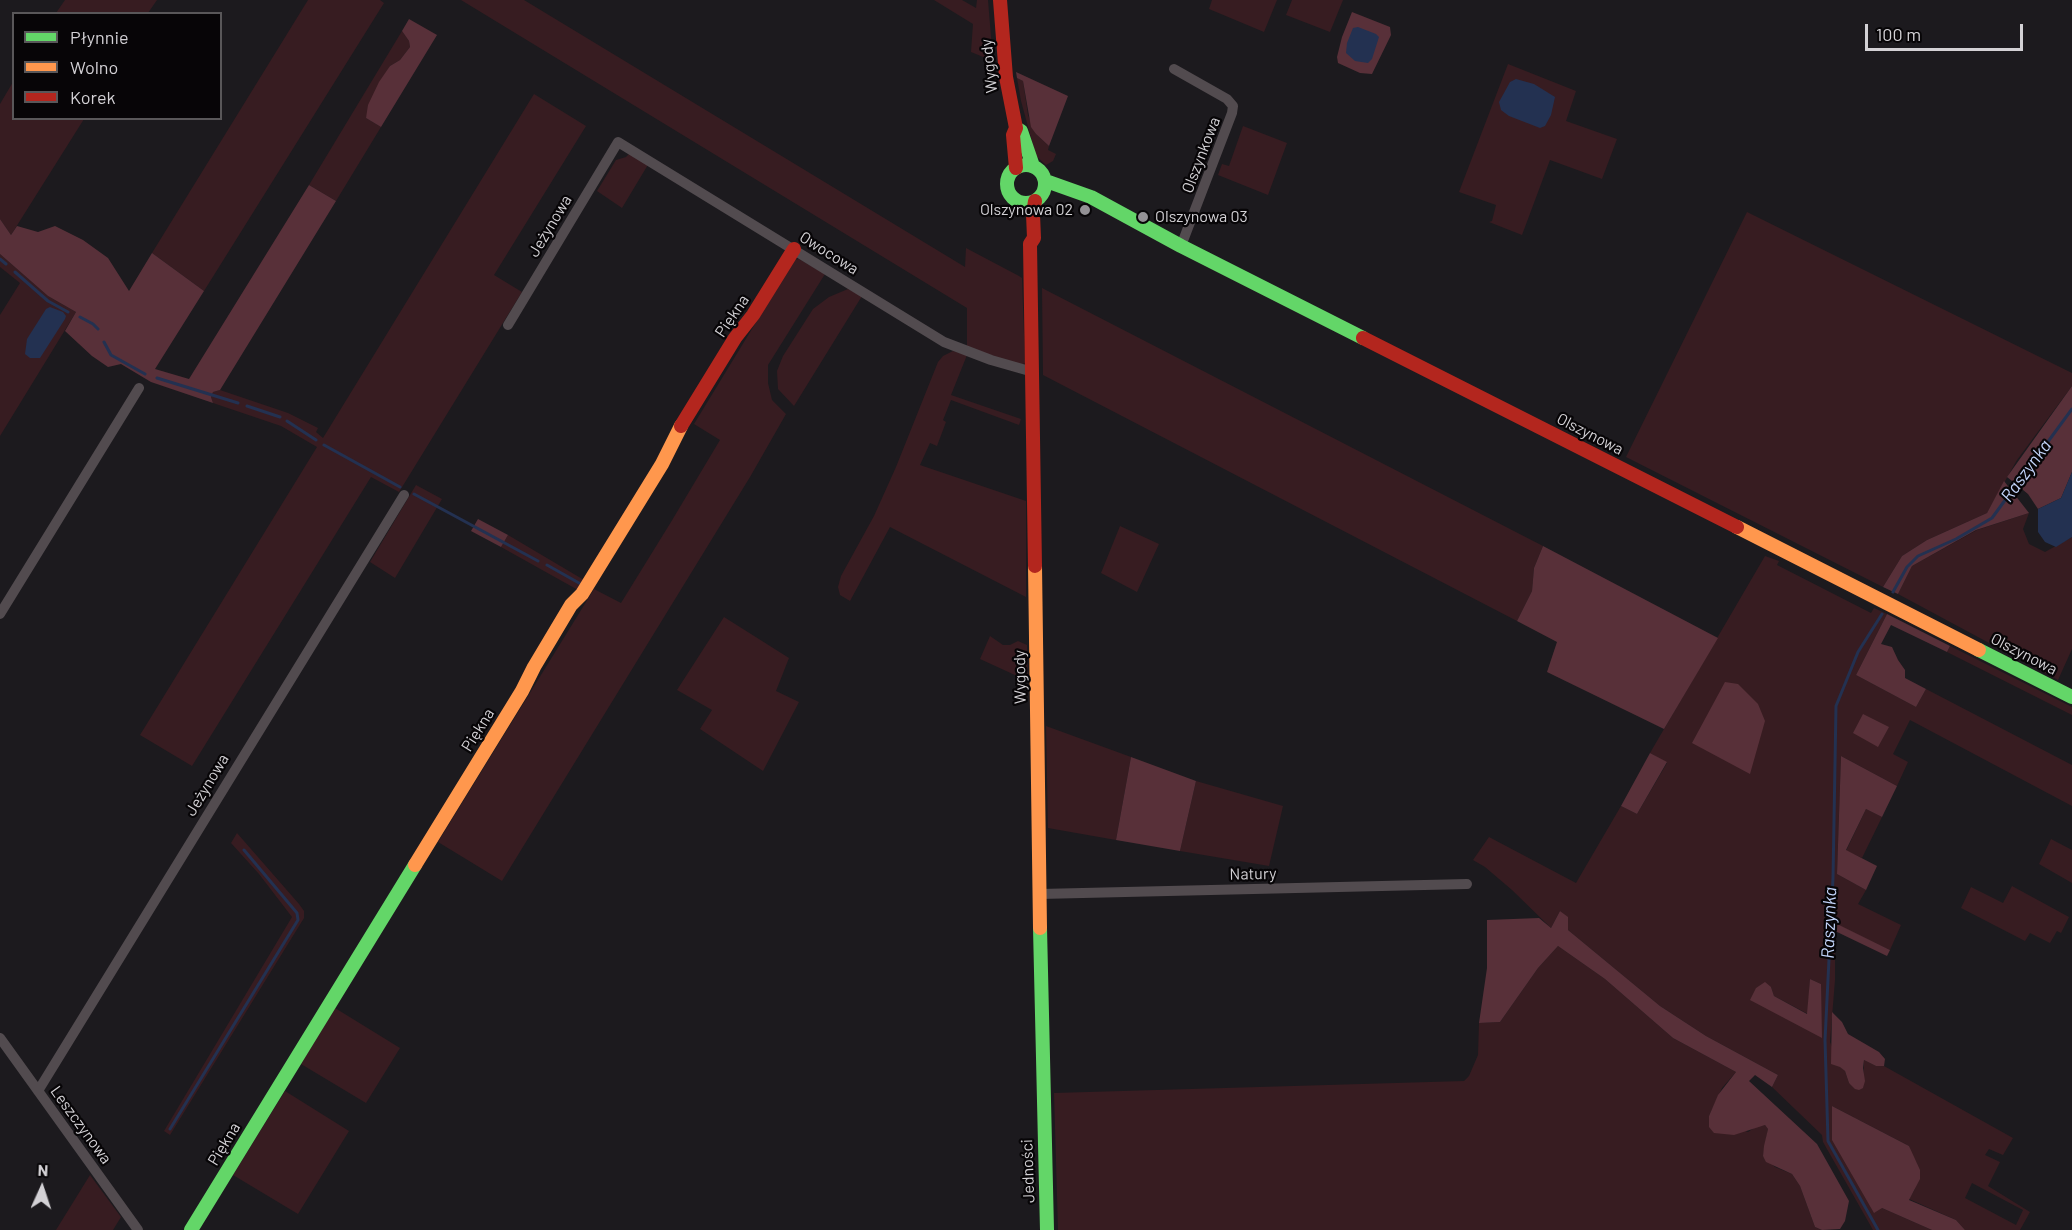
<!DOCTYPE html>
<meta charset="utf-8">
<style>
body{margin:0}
#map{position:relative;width:2072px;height:1230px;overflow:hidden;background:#1c1a1e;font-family:Barlow,sans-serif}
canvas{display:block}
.legend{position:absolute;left:12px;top:12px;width:210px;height:108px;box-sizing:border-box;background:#070507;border:2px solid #595759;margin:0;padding:8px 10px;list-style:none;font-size:18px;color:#d3d1d5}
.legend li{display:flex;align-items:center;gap:12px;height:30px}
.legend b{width:30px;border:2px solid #595759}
.north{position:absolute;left:12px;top:1158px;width:60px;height:60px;-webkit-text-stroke:4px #070507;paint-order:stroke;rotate:3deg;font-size:16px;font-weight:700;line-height:24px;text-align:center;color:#d3d1d5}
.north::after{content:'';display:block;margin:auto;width:21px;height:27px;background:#d3d1d5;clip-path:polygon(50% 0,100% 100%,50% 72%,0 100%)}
.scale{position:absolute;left:1865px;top:24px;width:158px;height:27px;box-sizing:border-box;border:3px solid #d3d1d5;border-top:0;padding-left:8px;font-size:18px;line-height:21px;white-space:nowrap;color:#d3d1d5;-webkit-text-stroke:4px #070507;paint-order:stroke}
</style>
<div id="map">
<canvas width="2072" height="1230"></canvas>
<ul class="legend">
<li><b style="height:8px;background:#63d668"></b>Płynnie</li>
<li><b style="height:8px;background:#ff974d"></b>Wolno</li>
<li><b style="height:8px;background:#b3261e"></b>Korek</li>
</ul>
<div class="north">N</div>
<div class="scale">100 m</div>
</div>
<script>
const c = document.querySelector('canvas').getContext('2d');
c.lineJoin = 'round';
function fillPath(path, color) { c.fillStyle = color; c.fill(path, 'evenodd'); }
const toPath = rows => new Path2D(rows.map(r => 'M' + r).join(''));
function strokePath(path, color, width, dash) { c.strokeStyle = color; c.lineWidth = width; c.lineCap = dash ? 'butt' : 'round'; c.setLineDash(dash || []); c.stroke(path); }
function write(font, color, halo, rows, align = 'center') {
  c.font = font + ' Barlow,sans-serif'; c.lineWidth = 4.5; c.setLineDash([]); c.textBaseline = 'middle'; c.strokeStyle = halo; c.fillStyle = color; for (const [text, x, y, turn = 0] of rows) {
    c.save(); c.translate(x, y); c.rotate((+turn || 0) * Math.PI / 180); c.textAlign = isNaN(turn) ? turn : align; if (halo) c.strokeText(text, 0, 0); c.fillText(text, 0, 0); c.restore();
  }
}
fillPath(toPath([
 [65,0,157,0,148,13,56,13],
 [308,0,380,0,384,3,204,291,152,253],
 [461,0,524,0,965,267,966,248,1019,276,1022,278,1025,363,1019,366,967,347,967,308],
 [934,0,962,0,976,8,977,0,988,0,993,61,971,52,973,24],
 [1212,0,1277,0,1264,32,1209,9],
 [1292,0,1343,0,1330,32,1286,15],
 [402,31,409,41,410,47,400,60,390,66,366,118,381,127,336,201,309,185],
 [1508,64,1576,91,1566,121,1617,139,1602,179,1550,160,1522,235,1489,222,1492,221,1496,205,1459,192],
 [1017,78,1023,81,1028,115,1036,134,1049,146,1048,150,1056,154,1053,161,1046,165,1036,156,1021,101],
 [13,82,14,118,84,119,11,235,0,219,0,104],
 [534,94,586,126,494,275,522,292,399,492,371,477,192,766,140,735,317,447,281,426,213,403,211,397,213,392,220,390,288,413,318,428,316,432,323,438],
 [1243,126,1287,143,1268,195,1218,175,1222,164,1229,166],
 [630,153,649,163,622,208,597,191,616,160,626,157],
 [1747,212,2072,373,2072,386,2017,460,1987,513,1927,540,1902,556,1883,587,1626,457],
 [0,254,48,296,76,312,0,436,0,315,20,283,0,267],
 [799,259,825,274,768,365,768,383,772,400,786,414,750,477,502,881,438,842,594,589,621,603,671,522,720,440,694,424,794,260],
 [1042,288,1543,546,1534,568,1532,591,1517,621,1043,375],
 [848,289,862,296,794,406,778,389,777,371,783,356,813,309,829,297],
 [953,351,967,355,951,395,1021,419,1019,425,951,400,943,420,946,422,937,446,930,443,920,465,1026,501,1026,597,890,527,850,601,840,595,838,587,841,576,874,516,896,467,938,362,943,356],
 [416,485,442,499,395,578,370,562],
 [2029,513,2023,529,2029,544,2045,552,2072,537,2072,649,2058,680,1898,594,1912,566,1977,530],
 [1120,526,1159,544,1137,592,1101,573],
 [508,535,584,580,578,590,501,547],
 [1765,556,1779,561,1777,565,1871,613,1874,608,1887,614,1856,675,1916,707,1926,689,2072,765,2072,806,1910,720,1893,754,1908,762,1897,786,1841,756,1837,874,1866,890,1858,904,1901,925,1890,950,1835,924,1835,980,1830,1042,1840,1066,1845,1071,1849,1083,1863,1088,1864,1060,1876,1066,1884,1066,2013,1138,2003,1155,1989,1149,1985,1155,2000,1162,1988,1186,2030,1212,2020,1230,1965,1230,1956,1220,1909,1199,1915,1189,1917,1164,1912,1157,1909,1146,1832,1106,1882,1208,1932,1230,1873,1230,1823,1142,1822,1135,1772,1087,1778,1075,1706,1036,1660,1006,1568,930,1568,918,1560,911,1551,928,1512,890,1485,867,1473,860,1489,837,1576,883,1621,806,1637,814,1667,763,1650,753],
 [1810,979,1821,984,1821,1037,1756,988,1771,987,1774,996,1808,1014],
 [1972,1183,2023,1210,2016,1225,1965,1198],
 [724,617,789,658,776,691,799,702,763,771,700,729,712,710,677,690],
 [990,636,1003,645,1010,645,1018,641,1027,645,1028,681,980,659],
 [1950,646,2072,707,2072,715,1947,652],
 [1046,726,1131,757,1116,840,1048,828],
 [1196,781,1283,806,1269,866,1180,851],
 [1866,809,1882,817,1862,858,1846,851],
 [237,833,299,904,304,911,304,918,170,1135,164,1131,292,917,259,874,231,843],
 [2051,839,2072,850,2072,883,2039,864],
 [2012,886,2069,917,2061,933,2057,931,2050,943,2030,933,2025,941,1961,908,1971,887,2003,903],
 [1558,946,1605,979,1673,1038,1736,1072,1722,1088,1709,1116,1748,1132,1757,1126,1765,1125,1768,1129,1763,1156,1775,1167,1792,1174,1800,1186,1815,1227,1822,1230,1058,1230,1054,1093,1464,1081,1469,1076,1478,1055,1479,1023,1500,1022,1538,968],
 [335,1008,400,1048,366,1103,301,1064],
 [285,1091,349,1131,298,1214,233,1175],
 [90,1175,121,1217,113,1230,56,1230]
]), '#371c21');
fillPath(toPath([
 [1352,12,1390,27,1391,35,1372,74,1360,73,1338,63,1337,57,1342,37],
 [409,19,437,35,381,127,366,118,368,105,379,82,390,66,400,60,410,47,409,41,402,31],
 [1016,72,1068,96,1049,146,1036,134,1031,127,1023,81,1017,78],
 [309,185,336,201,220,390,213,392,211,397,213,403,151,382,121,364,108,367,92,356,65,331,76,312,48,296,0,254,0,219,11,235,17,226,38,232,55,226,83,240,108,258,129,291,152,253,204,291,155,369,189,379],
 [2072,386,2072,472,2061,498,2038,509,2028,494,2007,477],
 [2004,481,2029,513,1976,530,1912,566,1898,594,1883,587,1902,556,1927,540,1987,513],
 [478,519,508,535,501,547,471,531],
 [1543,546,1718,638,1664,729,1547,672,1557,642,1517,621,1532,591,1534,568],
 [1887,614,1950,646,1947,652,1891,625,1881,644,1892,647,1898,660,1905,670,1905,678,1926,689,1916,707,1856,675],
 [1725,682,1738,684,1758,704,1765,721,1750,774,1692,743],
 [1863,714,1889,727,1878,747,1853,733],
 [1650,753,1667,762,1637,814,1621,806],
 [1841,756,1897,786,1882,817,1866,809,1846,850,1877,866,1866,890,1837,874],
 [1131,757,1196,781,1180,851,1116,840],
 [1560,911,1568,917,1568,930,1660,1006,1706,1036,1778,1075,1772,1087,1755,1075,1749,1081,1817,1144,1849,1201,1845,1221,1840,1229,1822,1230,1815,1227,1800,1186,1792,1174,1766,1162,1763,1156,1764,1146,1768,1129,1765,1125,1734,1135,1714,1133,1709,1127,1709,1116,1718,1095,1736,1072,1673,1038,1605,979,1558,946,1538,968,1500,1022,1479,1023,1487,968,1487,920,1539,918,1551,928],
 [1835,923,1890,950,1887,956,1835,931],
 [1810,979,1821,984,1822,1038,1750,1000,1756,988,1765,982,1771,987,1774,996,1807,1014],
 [1832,1012,1842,1022,1848,1034,1879,1052,1885,1059,1884,1066,1876,1066,1864,1060,1863,1068,1865,1081,1863,1088,1859,1090,1855,1089,1849,1083,1845,1071,1840,1067,1831,1064],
 [1832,1106,1909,1146,1920,1170,1920,1179,1909,1200,1956,1220,1965,1230,1932,1230,1882,1208,1874,1213,1832,1140]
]), '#583039');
fillPath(toPath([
 [1358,27,1376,34,1379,37,1372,59,1368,63,1355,61,1346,53,1347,43,1353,28],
 [1516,79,1534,84,1555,97,1551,115,1545,126,1540,128,1509,116,1501,110,1499,102,1504,93,1510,82],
 [50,307,63,312,66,316,65,319,40,358,30,358,25,354,27,339,46,309],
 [2072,472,2072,537,2056,547,2045,542,2038,532,2038,509,2061,498]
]), '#233151');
strokePath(toPath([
 [0,259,6,264],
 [15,272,48,301,68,312],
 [80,317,93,324,98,329],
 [104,342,111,355,145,374],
 [157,378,238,403],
 [247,406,280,417],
 [287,421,316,440],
 [324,445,400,487],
 [414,494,538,561],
 [547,565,579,583],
 [1893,592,1907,567,1918,556,1956,539,1992,518,2072,409],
 [170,1129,298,920,297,913,244,850],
 [1878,1230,1828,1141,1825,1040,1833,878,1836,706,1858,652,1882,614]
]), '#233151', 3);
strokePath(toPath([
 [1174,69,1227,99,1233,106,1232,113,1181,246],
 [508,325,618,142,944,342,991,360,1033,372],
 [0,614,139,388],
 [1040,894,1467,884],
 [0,1038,138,1230],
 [38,1091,404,495]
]), '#524b4f', 10);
strokePath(toPath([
 [1016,128,1021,131,1033,166],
 '1007 184a19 19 0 1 1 38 0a19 19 0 1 1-38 0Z',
 [1046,181,1091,197,1181,246,1363,338],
 [1979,650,2072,697],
 [1040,928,1047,1230],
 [191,1230,415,865]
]), '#63d668', 14);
strokePath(toPath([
 [1737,527,1979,650],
 [1035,566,1040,928],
 [415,865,522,691,534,667,571,605,582,594,662,464,681,426]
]), '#ff974d', 14);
strokePath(toPath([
 [1000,0,1006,77,1016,128,1013,135,1016,168],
 [1363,338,1737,527],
 [681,426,735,338,753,315,794,249],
 [1035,566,1030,244,1034,238,1033,214,1035,201]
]), '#b3261e', 14);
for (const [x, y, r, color] of [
 [1085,210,6,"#939195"],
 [1143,217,6,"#939195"]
]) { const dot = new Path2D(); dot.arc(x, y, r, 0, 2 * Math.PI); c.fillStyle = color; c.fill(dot); strokePath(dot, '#070507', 2); }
write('16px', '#d3d1d5', '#070507', [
 ["Wygody",989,66,-96],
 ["Olszynkowa",1201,155,-69],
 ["Jeżynowa",550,226,-59],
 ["Owocowa",829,253,32],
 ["Piękna",732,316,-56],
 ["Olszynowa",1590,434,27],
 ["Olszynowa",2024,654,27],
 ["Wygody",1020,677,-91],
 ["Piękna",478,730,-58],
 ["Jeżynowa",207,785,-59],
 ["Natury",1253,874,-1],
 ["Leszczynowa",81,1125,54],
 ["Piękna",224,1144,-59],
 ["Jedności",1028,1171,-92]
]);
write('16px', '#d3d1d5', '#070507', [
 ["Olszynowa 02",1073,210],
 ["Olszynowa 03",1155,217,"left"]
], 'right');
write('italic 18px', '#c2d4fa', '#070507', [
 ["Raszynka",2026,471,-54],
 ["Raszynka",1829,923,-88]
]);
</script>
